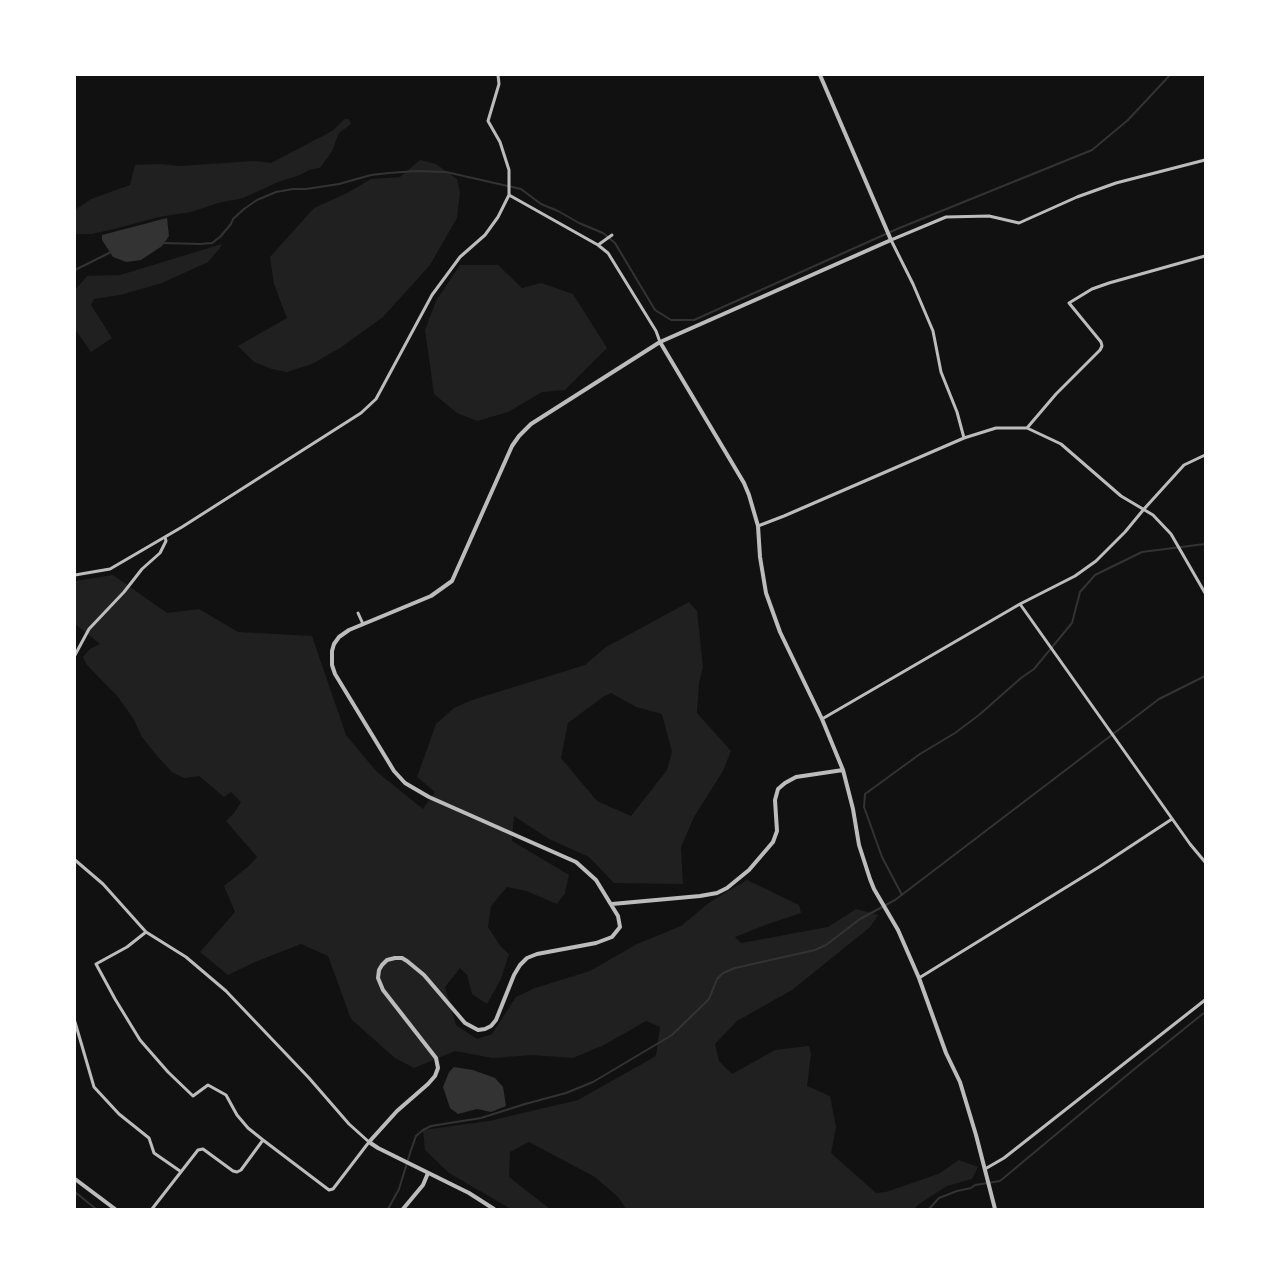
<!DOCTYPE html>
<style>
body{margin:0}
#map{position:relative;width:1280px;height:1284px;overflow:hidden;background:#111;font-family:"Exo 2",sans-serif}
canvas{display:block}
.frame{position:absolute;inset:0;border:76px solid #fff;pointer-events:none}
</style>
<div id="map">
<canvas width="1280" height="1284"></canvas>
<div class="frame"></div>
</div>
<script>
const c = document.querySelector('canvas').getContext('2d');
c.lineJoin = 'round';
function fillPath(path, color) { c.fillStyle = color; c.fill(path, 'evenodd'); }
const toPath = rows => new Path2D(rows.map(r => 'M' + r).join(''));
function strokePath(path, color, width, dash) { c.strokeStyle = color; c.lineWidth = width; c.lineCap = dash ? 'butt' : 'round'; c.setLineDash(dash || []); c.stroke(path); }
fillPath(toPath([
 [345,119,349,119,351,124,339,133,332,151,320,168,309,170,300,175,278,182,243,198,218,203,191,212,159,217,118,228,92,234,75,234,75,210,91,199,130,185,135,165,159,164,180,166,254,161,271,163,332,131],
 [420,160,436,164,457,179,460,192,457,218,430,265,383,317,340,348,312,364,287,372,272,369,254,362,238,346,287,318,274,284,270,257,314,208,347,193,371,179,400,177],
 [222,244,220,248,208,262,162,283,120,295,94,299,91,305,112,338,91,352,75,329,75,290,87,276,120,275],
 [460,265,498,265,522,288,541,283,573,294,607,348,565,390,542,392,508,412,477,421,457,413,434,394,425,330,436,301],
 [113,575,167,613,199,609,238,632,312,636,346,735,377,772,423,809,435,792,417,777,436,724,454,708,472,700,585,665,606,647,689,602,697,611,703,667,699,683,697,713,731,751,723,771,694,817,681,847,683,884,614,883,589,857,549,839,514,816,512,841,569,875,565,893,557,904,526,891,507,887,491,906,488,927,501,947,509,954,501,979,487,1004,472,994,467,975,460,968,445,987,456,1025,477,1039,492,1034,516,997,535,988,590,971,637,944,681,926,710,902,747,880,799,905,801,913,768,924,735,937,741,943,828,927,856,909,879,915,869,928,792,990,737,1021,715,1044,719,1061,732,1074,775,1050,809,1046,811,1054,807,1086,830,1096,836,1127,831,1153,876,1193,886,1192,938,1174,959,1160,978,1167,972,1179,947,1186,919,1204,914,1209,626,1209,618,1197,595,1177,529,1142,510,1152,509,1177,550,1209,511,1209,449,1173,425,1150,423,1130,489,1121,578,1100,656,1056,660,1027,646,1021,604,1045,573,1058,532,1055,493,1058,455,1051,414,1068,395,1058,351,1019,328,956,301,944,255,962,228,975,200,952,235,912,224,886,250,865,257,857,226,821,234,813,241,802,231,792,224,797,199,776,184,778,172,772,157,756,142,737,133,718,118,697,87,665,83,657,90,649,100,644,75,624,75,581],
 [611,693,636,707,662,714,672,752,667,770,631,816,597,801,561,758,568,723,603,697]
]), '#202020');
fillPath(toPath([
 [167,218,169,236,162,246,141,260,126,262,113,257,102,240,102,235],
 [454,1067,473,1070,495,1078,503,1087,506,1106,491,1112,477,1109,458,1114,450,1108,443,1087,449,1072]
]), '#333');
strokePath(toPath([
 [162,243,200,244,212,243,220,237,231,224,233,219,244,209,257,200,276,192,293,189,306,189,339,184,371,175,389,173,417,171,446,172,521,189,541,204,558,211,579,223,603,233,615,243,655,310,671,320,694,320,897,229,1092,150,1128,120,1170,75],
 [75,270,111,252],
 [902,895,882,857,864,807,865,794,920,754,955,733,979,715,1021,678,1034,669,1072,623,1080,592,1095,575,1142,552,1205,544],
 [75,1192,96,1209],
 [388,1209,399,1189,411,1150,416,1136,423,1130,431,1126,481,1118,525,1104,566,1093,593,1082,672,1035,709,999,717,979,723,973,735,968,815,950,826,945,860,919,895,900,1159,699,1205,676],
 [929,1209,939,1198,957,1191,971,1188,975,1185,1000,1181,1132,1071,1205,1012]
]), '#333', 2);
strokePath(toPath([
 [509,195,598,245,608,253,656,331,660,342],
 [598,245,612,235],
 [1027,428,1056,394,1100,350,1102,346,1101,342,1069,303,1092,289,1109,283,1205,256],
 [964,438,957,412,941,372,933,331,913,284,891,240,946,217,989,216,1019,223,1077,197,1116,183,1205,160],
 [758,526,784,516,964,438,996,428,1027,428,1061,444,1121,496,1153,515,1171,534,1205,593],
 [75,575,110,569,182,527,361,413,376,399,432,295,460,257,485,235,498,217,509,195,509,170,500,142,488,121,499,84,498,75],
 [1020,604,1190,844,1205,862],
 [358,613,363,624],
 [75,655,89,629,124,592,142,569,160,553,166,541,165,537],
 [822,719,1020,604,1075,576,1096,561,1125,532,1144,509,1184,465,1205,455],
 [75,860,103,884,146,932,186,957,226,991,309,1078,349,1124,369,1142,333,1189,329,1190,263,1140,241,1170,237,1172,233,1171,203,1149,198,1150,152,1209],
 [146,932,127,947,96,964,115,999,140,1040,168,1072,193,1096,208,1085,226,1095,237,1115,248,1128,263,1140],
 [919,978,1099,867,1172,819],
 [75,1022,94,1087,119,1114,149,1138,154,1153,180,1171],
 [985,1169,1004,1158,1205,1000]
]), '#bcbcbc', 3);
strokePath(toPath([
 [660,342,744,483,749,495,758,526,760,557,766,593,780,632,822,719,843,770,853,809,859,845,870,879,874,889,898,930,919,978,946,1053,960,1082,976,1135,995,1209],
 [612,904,700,896,717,893,727,888,749,870,773,842,777,831,775,800,778,789,785,783,796,777,843,770],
 [75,1179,115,1209],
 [403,1209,423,1185,428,1173],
 [494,1209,469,1193,378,1148,369,1142,397,1111,428,1084,435,1076,438,1068,436,1058,383,990,378,978,379,970,382,965,387,960,395,958,402,958,407,961,424,975,465,1023,478,1030,485,1029,491,1026,496,1020,514,975,520,965,527,958,537,954,596,943,612,937,620,927,618,916,596,880,576,862,429,797,405,783,394,771,335,674,332,665,332,651,334,644,339,637,349,630,431,596,452,581,512,446,519,436,531,424,660,342,891,240,820,75]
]), '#bcbcbc', 4);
</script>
